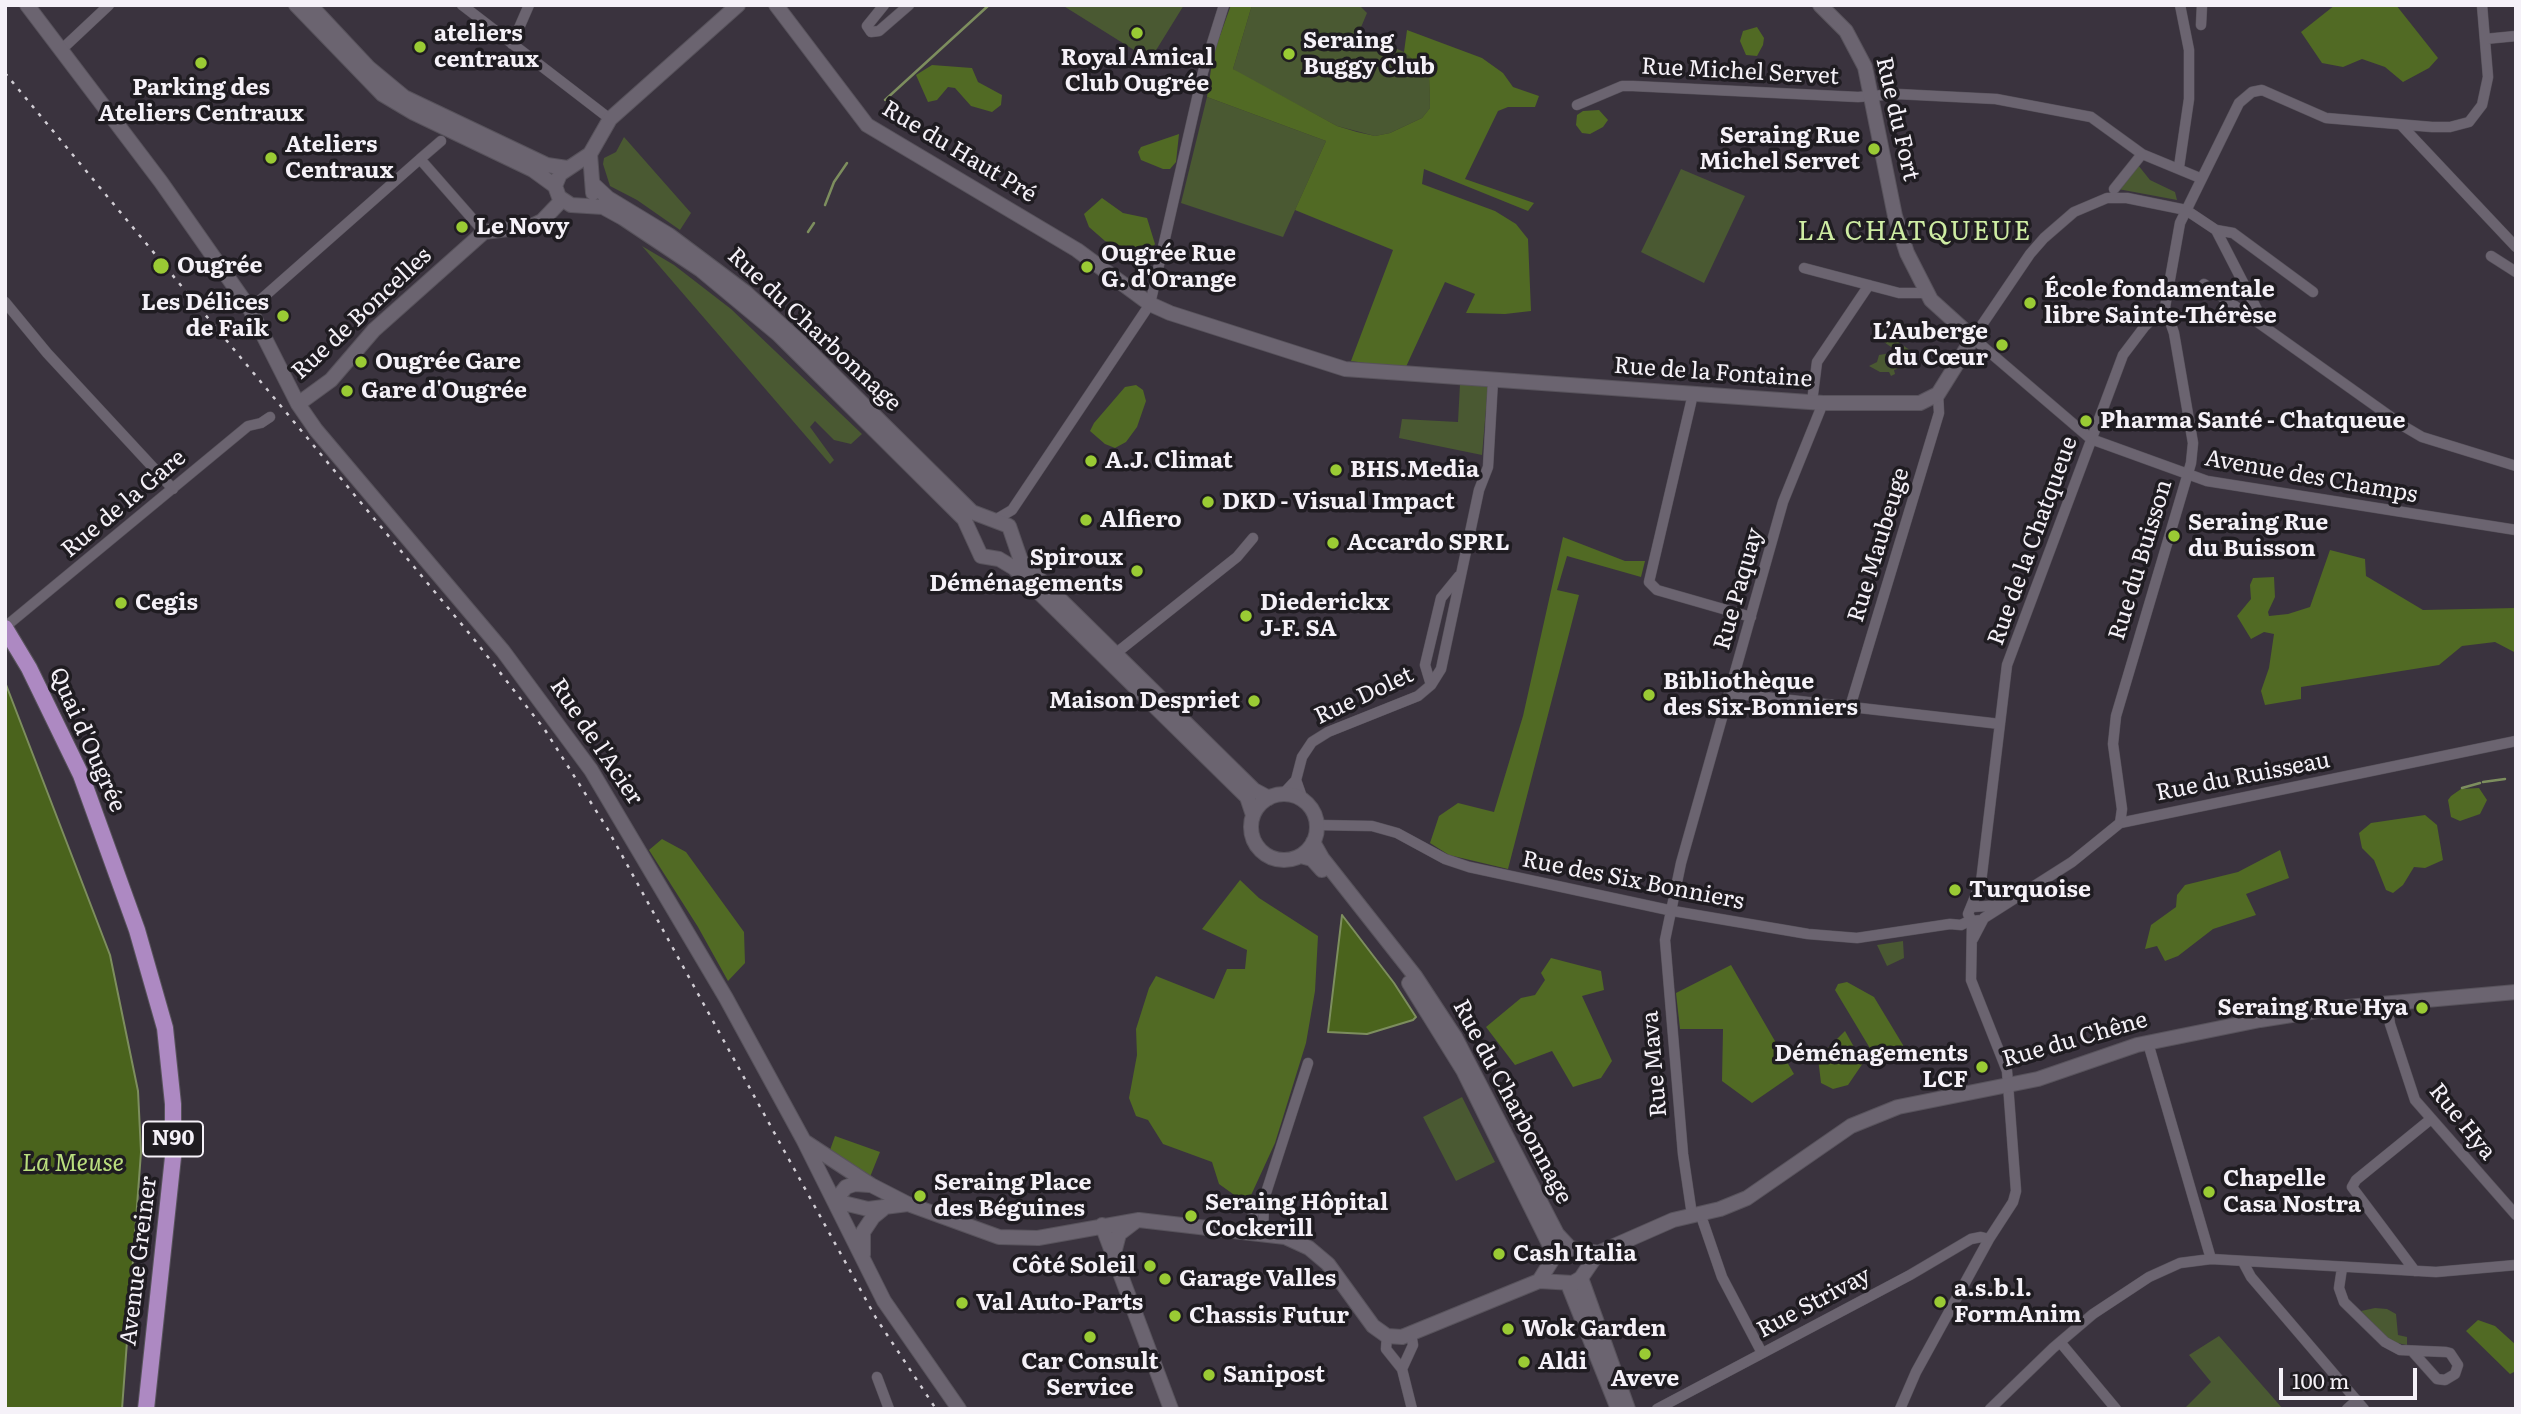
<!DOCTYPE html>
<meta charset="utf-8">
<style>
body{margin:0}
#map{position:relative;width:2521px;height:1414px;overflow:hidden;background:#3a333e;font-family:Literata,serif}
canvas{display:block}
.frame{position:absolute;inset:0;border:7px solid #f5f1f8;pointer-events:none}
.scale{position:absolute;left:2279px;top:1368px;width:138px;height:32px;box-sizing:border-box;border:4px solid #f5f1f8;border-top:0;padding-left:9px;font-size:21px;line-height:24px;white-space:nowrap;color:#f5f1f8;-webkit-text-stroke:5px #1f1c21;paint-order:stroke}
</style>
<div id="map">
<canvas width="2521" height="1414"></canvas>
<div class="frame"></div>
<div class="scale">100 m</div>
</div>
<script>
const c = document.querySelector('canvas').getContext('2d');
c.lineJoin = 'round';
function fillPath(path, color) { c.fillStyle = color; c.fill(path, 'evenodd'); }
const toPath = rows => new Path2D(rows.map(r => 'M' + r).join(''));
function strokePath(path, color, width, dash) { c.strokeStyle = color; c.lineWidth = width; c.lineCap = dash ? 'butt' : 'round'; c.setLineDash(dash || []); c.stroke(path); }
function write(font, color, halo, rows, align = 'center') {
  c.font = font + ' Literata,serif'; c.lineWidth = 7; c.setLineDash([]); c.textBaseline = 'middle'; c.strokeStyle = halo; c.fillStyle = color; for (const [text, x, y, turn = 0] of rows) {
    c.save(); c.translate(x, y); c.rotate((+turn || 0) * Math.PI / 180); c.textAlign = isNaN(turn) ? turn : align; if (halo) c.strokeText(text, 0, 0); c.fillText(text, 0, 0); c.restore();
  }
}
fillPath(toPath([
 [1062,5,1184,5,1150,60],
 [1252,5,1359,5,1367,13,1359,32,1404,52,1429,74,1430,108,1422,118,1390,133,1375,136,1337,126,1238,73,1233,69],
 [1207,97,1326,141,1283,237,1181,203],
 [624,137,691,213,680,230,637,200,610,186,603,164,604,158,616,152],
 [2138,165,2150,180,2175,192,2177,200,2118,189],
 [1681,169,1745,196,1704,283,1641,252],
 [642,246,674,265,731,309,862,434,851,444,834,440,815,421,810,427,834,460,830,464],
 [1879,327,1897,336,1897,341,1911,351,1918,362,1894,370,1895,374,1891,376,1889,372,1880,372,1869,366,1877,362,1879,355,1891,353,1895,354,1897,362,1908,357,1902,352,1902,347,1891,347,1874,335],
 [1460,384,1488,385,1482,455,1399,438,1402,419,1458,422],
 [1903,941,1904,958,1887,966,1877,945],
 [1462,1097,1495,1162,1456,1181,1423,1117],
 [2375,1308,2387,1309,2396,1314,2398,1335,2407,1337,2407,1345,2392,1342,2361,1311],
 [2219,1336,2283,1409,2184,1409,2211,1382,2189,1355]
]), '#4a5932');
fillPath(toPath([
 [1231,5,1252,5,1233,69,1337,126,1357,132,1375,136,1390,133,1422,118,1430,108,1429,74,1404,52,1407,30,1482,58,1503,73,1513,87,1539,96,1535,107,1508,107,1498,111,1465,179,1534,203,1528,211,1424,169,1422,184,1495,211,1516,224,1528,239,1531,311,1505,314,1466,313,1475,294,1445,282,1405,369,1351,361,1393,250,1295,210,1326,141,1207,97,1213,55],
 [2335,5,2396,5,2438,58,2429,68,2403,82,2385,67,2362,59,2343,67,2322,63,2301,32],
 [1757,27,1764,38,1763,45,1757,56,1746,55,1740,41,1743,31],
 [932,65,972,68,978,82,1002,95,1001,105,992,112,971,106,955,88,948,87,937,100,928,102,916,75],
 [1599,110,1608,120,1603,127,1590,134,1582,133,1576,125,1577,115,1583,111],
 [1179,134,1176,162,1170,169,1163,169,1141,160,1138,152,1141,147],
 [1102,198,1123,213,1147,218,1155,244,1151,250,1137,251,1105,241,1089,227,1084,214],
 [1136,385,1143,390,1146,401,1137,427,1126,442,1115,448,1105,444,1090,431,1094,423,1125,387],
 [1563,537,1625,561,1645,561,1641,577,1567,556,1557,590,1579,595,1508,869,1449,855,1430,843,1439,816,1458,803,1494,812,1523,716],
 [2330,550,2365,559,2366,576,2423,610,2516,608,2516,653,2495,642,2462,646,2439,665,2301,687,2301,699,2265,705,2261,691,2269,668,2274,634,2264,632,2251,639,2237,616,2251,599,2250,585,2253,578,2274,577,2275,597,2268,612,2269,616,2288,614,2310,607],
 [2479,788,2487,800,2480,814,2460,821,2451,817,2448,800,2451,796,2461,789],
 [2425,815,2437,825,2443,860,2425,868,2414,867,2403,885,2393,893,2386,890,2374,860,2362,848,2359,833,2371,823],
 [662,839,686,852,744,932,745,963,728,981,698,927,649,850],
 [2280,850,2289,878,2246,894,2256,915,2213,929,2178,956,2165,961,2157,946,2145,949,2151,925,2176,907,2177,895,2185,885,2238,872],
 [1240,880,1259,898,1318,936,1315,991,1306,1043,1275,1143,1247,1204,1219,1184,1212,1162,1163,1144,1148,1120,1136,1116,1129,1098,1137,1055,1136,1029,1149,988,1156,976,1214,999,1227,969,1245,969,1247,950,1202,929],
 [1551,958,1601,971,1604,990,1582,996,1612,1061,1601,1078,1573,1087,1552,1051,1515,1065,1486,1027,1521,998,1535,995,1545,980,1541,973],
 [1731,965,1794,1074,1752,1103,1722,1081,1723,1029,1680,1029,1676,993],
 [1847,982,1874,997,1903,1045,1903,1052,1877,1060,1835,990,1838,984],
 [1845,1031,1863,1063,1848,1085,1833,1089,1821,1083,1818,1058],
 [835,1136,880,1152,870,1177,830,1150],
 [2478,1320,2495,1326,2516,1345,2514,1372,2510,1374,2466,1331]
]), '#516a24');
const water = toPath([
 [5,682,110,955,138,1091,141,1152,122,1409,5,1409,5,682],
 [1342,915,1394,983,1416,1017,1413,1020,1367,1034,1328,1032,1342,915]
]);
fillPath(water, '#4a631c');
strokePath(water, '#7d8e5e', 2);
strokePath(toPath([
 [885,100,989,5],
 [825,205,834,182,847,163],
 [808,232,814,223],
 [2483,782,2505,779],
 [2462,788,2480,783]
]), '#7d8e5e', 2.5);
const street = toPath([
 [462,5,610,119],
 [884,5,867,26,871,32,879,31,909,5],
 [2201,25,2202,5],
 [2485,39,2516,36],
 [512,44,529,5],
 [60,51,109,5],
 [1577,105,1622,86,1633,86,1858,97,1897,94,1996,99,2091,117,2142,154,2200,178],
 [2402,126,2516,247],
 [420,159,441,141],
 [2179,167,2189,99,2189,50,2180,5],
 [2114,189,2142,154],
 [2216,230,2233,233,2313,292],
 [2491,256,2516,272],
 [1804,268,1899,293,1926,293],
 [2204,284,2405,427,2422,437,2516,466],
 [5,302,47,353,173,489],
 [250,309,420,159,484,232],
 [2266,327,2216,230,2186,210,2127,198,2107,198,2074,212,2044,238,2030,254,1973,338,2091,439,2207,481,2516,530],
 [1693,394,1649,582,1657,590,1751,617],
 [1812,402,1817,362,1869,285],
 [995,520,1012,510,1150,304,1203,72,1224,5],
 [5,627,248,426,261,423,270,417],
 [1115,654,1237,557,1253,538],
 [1431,685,1425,665,1441,598,1459,576],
 [1729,693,2000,724],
 [1850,707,1939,413,1938,394],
 [1283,794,1296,780],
 [1303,800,1296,780,1302,757,1312,742,1328,732,1418,696,1431,685,1441,669,1479,490,1488,467,1493,380],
 [2120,823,2122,809,2113,744,2116,716,2191,463,2193,443,2174,333,2165,307],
 [1317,825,1372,826,1397,833,1445,859,1469,867,1673,911,1808,934,1857,938,1950,924,1961,925,1971,920],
 [1972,907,2001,905],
 [1982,920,1972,921,1968,914,1981,882,2007,665,2123,355,2145,326,2165,307,2180,223,2239,103,2252,92,2262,90,2326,118,2432,127,2450,127,2469,122,2482,105,2488,77,2482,5],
 [1973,939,1984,918,2072,862,2120,823,2516,741],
 [2387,1003,2390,1024,2415,1100,2516,1215],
 [2148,1043,2211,1259],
 [1700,1213,1722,1277,1762,1353],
 [1692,1215,1683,1154,1665,940,1681,863,1783,502,1823,403],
 [1247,1231,1257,1204,1264,1199],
 [1263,1233,1264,1199,1308,1063],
 [2243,1262,2251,1277,2364,1409],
 [2342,1268,2339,1288,2344,1302,2385,1342,2400,1350,2446,1352,2450,1353,2458,1365,2455,1374,2445,1380,2437,1379,2412,1351],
 [2415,1271,2352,1187,2356,1180,2431,1119],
 [1387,1336,1386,1349,1402,1369,1412,1409],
 [2060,1342,2116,1409],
 [1402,1369,1413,1345,1411,1334],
 [877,1377,889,1409],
 [1657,1409,1910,1275,1971,1239,1981,1237,1989,1239],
 [1900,1409,1916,1372,1989,1239,2013,1202,2016,1191,2007,1071,1971,980,1972,921],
 [1990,1409,2053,1348,2093,1314,2149,1277,2180,1263,2211,1259,2436,1272,2516,1265],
 [2347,1409,2357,1400]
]);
const secondary = toPath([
 [27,5,161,182,250,309,298,404,316,430,503,651,591,770,726,998,804,1141,884,1301,959,1409],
 [296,5,382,94,414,113,533,170,555,186],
 [310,5,369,68,404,97,547,165,567,168],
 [738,5,610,119,590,154,560,174,555,186,559,197,571,205,603,207,623,218,701,270,778,334,964,519,981,556,999,559,1014,568,1247,797,1253,815],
 [776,5,867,125,1077,250,1150,304,1170,313,1345,369,1823,403,1920,403,1938,394,1973,338,1931,300,1907,253,1895,216,1865,67,1846,31,1820,5],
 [590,154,593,193],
 [594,185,608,198,669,235,745,292,799,341,972,512,1009,526,1021,561,1254,790,1269,798],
 [298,404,331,380,374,330,484,232,532,226,542,221,562,200],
 '1251 827a33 33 0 1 1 66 0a33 33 0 1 1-66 0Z',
 [1313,842,1322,858,1415,976,1455,1037,1557,1234,1570,1248],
 [1301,856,1312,859,1322,870],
 [1409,983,1463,1070,1554,1254],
 [804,1141,871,1185,908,1204,999,1237,1038,1238,1139,1220,1285,1237,1309,1248,1328,1264,1373,1326,1387,1336,1402,1337,1539,1281,1573,1283,1581,1278,1598,1253,1673,1220,1720,1209,1747,1198,1851,1126,1898,1107,2038,1079,2137,1045,2260,1020,2336,1008,2516,992],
 [835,1201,868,1209,908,1204],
 [835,1201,846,1187,855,1184,869,1185],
 [1102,1225,1171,1409],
 [863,1255,863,1232,873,1217,884,1208],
 [1113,1257,1119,1234,1136,1221],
 [1581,1278,1628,1409],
 [1539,1281,1559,1249,1570,1248,1598,1253],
 [1568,1284,1618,1409]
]);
const primary = toPath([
 [5,628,29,668,81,775,137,930,165,1028,173,1104,173,1157,146,1409]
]);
strokePath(street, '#58535c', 11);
strokePath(secondary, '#58535c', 16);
strokePath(primary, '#58535c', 18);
strokePath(street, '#6b6470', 10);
strokePath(secondary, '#6b6470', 14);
strokePath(primary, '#ad89c2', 16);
strokePath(toPath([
 [5,73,473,638,545,730,607,828,876,1318,936,1409]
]), '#d1cdd4', 2.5, [3.5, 7]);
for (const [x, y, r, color] of [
 [1137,33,7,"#9acb34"],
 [420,47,7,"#9acb34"],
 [1289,54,7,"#9acb34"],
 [201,63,7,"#9acb34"],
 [1874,149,7,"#9acb34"],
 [271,158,7,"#9acb34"],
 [462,227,7,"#9acb34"],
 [161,266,9,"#9acb34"],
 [1087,267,7,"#9acb34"],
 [2030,303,7,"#9acb34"],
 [283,316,7,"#9acb34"],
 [2002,345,7,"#9acb34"],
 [361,362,7,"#9acb34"],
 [347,391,7,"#9acb34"],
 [2086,421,7,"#9acb34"],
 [1091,461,7,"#9acb34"],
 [1336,470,7,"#9acb34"],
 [1208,502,7,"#9acb34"],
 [1086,520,7,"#9acb34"],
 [2174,536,7,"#9acb34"],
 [1333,543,7,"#9acb34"],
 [1137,571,7,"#9acb34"],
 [121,603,7,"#9acb34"],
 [1246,616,7,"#9acb34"],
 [1649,695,7,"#9acb34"],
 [1254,701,7,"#9acb34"],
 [1955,890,7,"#9acb34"],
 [2422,1008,7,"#9acb34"],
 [1982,1067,7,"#9acb34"],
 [2209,1192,7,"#9acb34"],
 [920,1196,7,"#9acb34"],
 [1191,1216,7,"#9acb34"],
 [1499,1254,7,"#9acb34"],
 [1150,1266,7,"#9acb34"],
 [1165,1279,7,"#9acb34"],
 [1940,1302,7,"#9acb34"],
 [962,1303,7,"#9acb34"],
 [1175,1316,7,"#9acb34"],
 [1508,1329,7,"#9acb34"],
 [1090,1337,7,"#9acb34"],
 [1645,1354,7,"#9acb34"],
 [1524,1362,7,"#9acb34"],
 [1209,1375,7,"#9acb34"]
]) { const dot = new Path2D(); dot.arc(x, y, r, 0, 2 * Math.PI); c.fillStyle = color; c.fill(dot); strokePath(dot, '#1f1c21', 2.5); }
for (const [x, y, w] of [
 [173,1139,60]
]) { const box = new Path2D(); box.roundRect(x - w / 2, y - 17.5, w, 35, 5); c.fillStyle = '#1f1c21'; c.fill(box); strokePath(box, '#f5f1f8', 2); }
write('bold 21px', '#f5f1f8', null, [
 ["N90",173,1139]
]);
write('bold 23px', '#f5f1f8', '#1f1c21', [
 ["ateliers",434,34],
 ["centraux",434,60],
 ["Seraing",1303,41],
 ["Buggy Club",1303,67],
 ["Royal Amical",1137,58,"center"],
 ["Club Ougrée",1137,84,"center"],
 ["Parking des",201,88,"center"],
 ["Ateliers Centraux",201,114,"center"],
 ["Seraing Rue",1860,136,"right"],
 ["Michel Servet",1860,162,"right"],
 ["Ateliers",285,145],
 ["Centraux",285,171],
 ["Le Novy",476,227],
 ["Ougrée Rue",1101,254],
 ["G. d'Orange",1101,280],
 ["Ougrée",177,266],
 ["École fondamentale",2044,290],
 ["libre Sainte-Thérèse",2044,316],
 ["Les Délices",269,303,"right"],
 ["de Faik",269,329,"right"],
 ["L’Auberge",1988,332,"right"],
 ["du Cœur",1988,358,"right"],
 ["Ougrée Gare",375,362],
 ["Gare d'Ougrée",361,391],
 ["Pharma Santé - Chatqueue",2100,421],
 ["A.J. Climat",1105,461],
 ["BHS.Media",1350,470],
 ["DKD - Visual Impact",1222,502],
 ["Alfiero",1100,520],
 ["Seraing Rue",2188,523],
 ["du Buisson",2188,549],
 ["Accardo SPRL",1347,543],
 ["Spiroux",1123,558,"right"],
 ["Déménagements",1123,584,"right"],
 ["Cegis",135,603],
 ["Diederickx",1260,603],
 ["J-F. SA",1260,629],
 ["Bibliothèque",1663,682],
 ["des Six-Bonniers",1663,708],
 ["Maison Despriet",1240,701,"right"],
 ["Turquoise",1969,890],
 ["Seraing Rue Hya",2408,1008,"right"],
 ["Déménagements",1968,1054,"right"],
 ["LCF",1968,1080,"right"],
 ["Chapelle",2223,1179],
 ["Casa Nostra",2223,1205],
 ["Seraing Place",934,1183],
 ["des Béguines",934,1209],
 ["Seraing Hôpital",1205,1203],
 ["Cockerill",1205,1229],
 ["Cash Italia",1513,1254],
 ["Côté Soleil",1136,1266,"right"],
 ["Garage Valles",1179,1279],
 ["a.s.b.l.",1954,1289],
 ["FormAnim",1954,1315],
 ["Val Auto-Parts",976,1303],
 ["Chassis Futur",1189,1316],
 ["Wok Garden",1522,1329],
 ["Car Consult",1090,1362,"center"],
 ["Service",1090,1388,"center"],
 ["Aldi",1538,1362],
 ["Sanipost",1223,1375],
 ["Aveve",1645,1379,"center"]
], 'left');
write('23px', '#f5f1f8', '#1f1c21', [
 ["Rue Michel Servet",1740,72,3],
 ["Rue du Fort",1897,119,77],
 ["Rue du Haut Pré",959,152,31],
 ["Rue de Boncelles",362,314,-43],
 ["Rue du Charbonnage",814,330,43],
 ["Rue de la Fontaine",1713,373,4],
 ["Avenue des Champs",2311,477,10],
 ["Rue de la Gare",124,504,-40],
 ["Rue de la Chatqueue",2033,541,-70],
 ["Rue Maubeuge",1879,545,-73],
 ["Rue du Buisson",2141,560,-73],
 ["Rue Paquay",1739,589,-74],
 ["Rue Dolet",1364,696,-25],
 ["Quai d'Ougrée",87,740,66],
 ["Rue de l'Acier",596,742,56],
 ["Rue du Ruisseau",2243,777,-11],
 ["Rue des Six Bonniers",1633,881,11],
 ["Rue du Chêne",2075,1040,-16],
 ["Rue Mava",1655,1064,-95],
 ["Rue du Charbonnage",1512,1102,62],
 ["Rue Hya",2462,1122,51],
 ["Avenue Greiner",139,1261,-83],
 ["Rue Strivay",1814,1303,-28]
]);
write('italic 24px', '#badf7e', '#1f1c21', [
 ["La Meuse",73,1164]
]);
c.letterSpacing = '2px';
write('26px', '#ceeca3', '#1f1c21', [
 ["LA CHATQUEUE",1915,232]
]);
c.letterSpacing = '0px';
</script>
